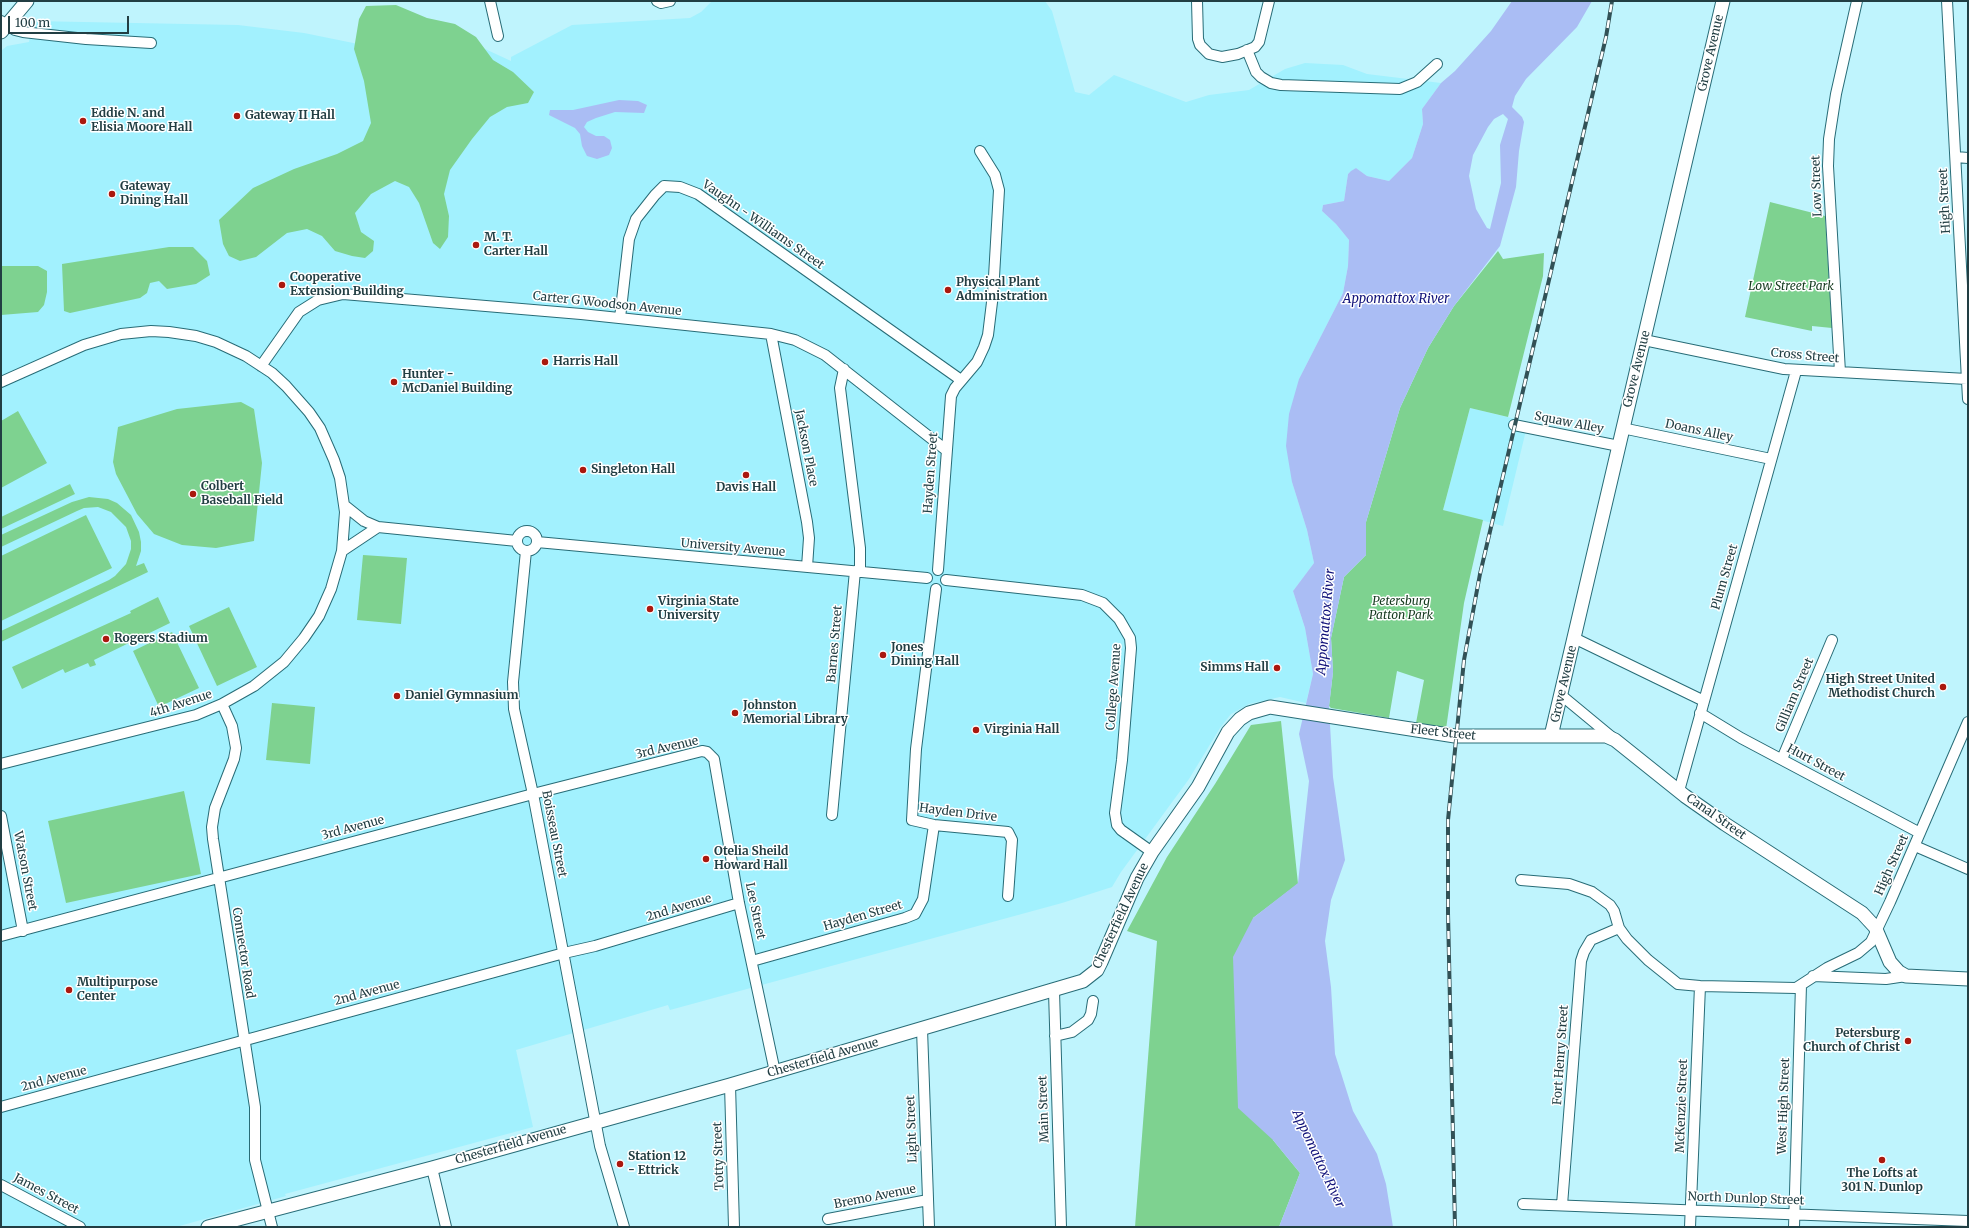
<!DOCTYPE html>
<style>
body{margin:0}
#map{position:relative;width:1969px;height:1228px;overflow:hidden;background:#bff4fd;font-family:Merriweather,serif}
canvas{display:block}
.frame{position:absolute;inset:0;border:2px solid #223e43;pointer-events:none}
.scale{position:absolute;left:8px;top:16px;width:121px;height:18px;box-sizing:border-box;border:2px solid #223e43;border-top:0;padding-left:5px;font-size:12px;line-height:14px;white-space:nowrap;color:#223e43;-webkit-text-stroke:3px #fff;paint-order:stroke}
</style>
<div id="map">
<canvas width="1969" height="1228"></canvas>
<div class="frame"></div>
<div class="scale">100 m</div>
</div>
<script>
const c = document.querySelector('canvas').getContext('2d');
c.lineJoin = 'round';
function fillPath(path, color) { c.fillStyle = color; c.fill(path, 'evenodd'); }
const toPath = rows => new Path2D(rows.map(r => 'M' + r).join(''));
function strokePath(path, color, width, dash) { c.strokeStyle = color; c.lineWidth = width; c.lineCap = dash ? 'butt' : 'round'; c.setLineDash(dash || []); c.stroke(path); }
function write(font, color, halo, rows, align = 'center') {
  c.font = font + ' Merriweather,serif'; c.lineWidth = 3; c.setLineDash([]); c.textBaseline = 'middle'; c.strokeStyle = halo; c.fillStyle = color; for (const [text, x, y, turn = 0] of rows) {
    c.save(); c.translate(x, y); c.rotate((+turn || 0) * Math.PI / 180); c.textAlign = isNaN(turn) ? turn : align; if (halo) c.strokeText(text, 0, 0); c.fillText(text, 0, 0); c.restore();
  }
}
fillPath(toPath([
 [712,1,1045,1,1052,11,1075,92,1089,95,1114,75,1186,102,1209,95,1249,90,1285,69,1305,63,1343,65,1367,74,1441,83,1422,109,1423,124,1412,158,1389,181,1367,176,1356,168,1348,174,1344,201,1323,205,1322,211,1336,224,1349,240,1348,266,1343,293,1299,379,1292,482,1307,530,1314,563,1293,591,1305,628,1313,674,1306,703,1280,697,1249,704,1231,714,1220,728,1189,779,1121,872,1112,887,1062,903,670,1010,668,1005,516,1050,533,1127,285,1194,286,1196,176,1227,1,1227,1,51,7,46,29,42,32,21,238,25,304,33,373,47,470,42,511,61,511,57,572,25,690,18,701,12],
 [1470,408,1528,422,1503,526,1443,510]
]), '#a2f1fe');
fillPath(toPath([
 [396,5,427,18,455,24,476,37,493,60,513,72,534,92,528,103,507,107,490,117,472,139,450,170,444,194,449,216,448,237,440,249,433,243,419,203,409,187,395,181,371,194,355,213,361,232,374,241,373,251,365,258,352,256,335,251,322,236,307,229,287,233,256,257,240,261,229,256,223,244,219,220,253,188,294,169,337,154,363,141,371,123,364,81,354,49,359,19,366,6],
 [1770,202,1825,216,1832,328,1812,326,1812,331,1745,317],
 [169,247,193,247,207,261,210,275,196,284,167,289,159,281,150,283,147,293,140,298,70,313,64,311,62,264],
 [1498,251,1503,259,1544,253,1543,276,1508,417,1470,408,1443,510,1483,520,1464,603,1446,729,1416,723,1424,680,1397,671,1389,718,1331,708,1329,706,1333,672,1331,638,1344,577,1366,555,1366,522,1400,408,1428,348,1454,306],
 [1,266,38,266,47,271,47,292,44,305,38,312,1,315],
 [241,402,254,409,262,463,254,541,216,548,182,545,154,534,137,514,116,474,113,462,118,427,177,409],
 [18,411,47,463,1,488,1,421],
 [70,484,75,494,1,529,1,517],
 [89,497,108,499,117,503,131,515,139,532,141,542,141,551,136,566,144,563,148,572,1,642,1,631,109,580,115,576,126,564,131,549,131,541,126,527,111,512,98,507,84,508,77,511,1,547,1,535,72,502],
 [86,515,112,568,1,621,1,556],
 [363,555,407,558,401,624,357,620],
 [158,597,170,623,94,660,96,665,90,667,88,663,65,673,63,669,22,689,12,667,131,613,130,611],
 [229,607,257,667,217,686,189,626],
 [172,632,199,688,159,707,133,651],
 [272,703,315,707,310,764,266,760],
 [1281,721,1298,884,1253,918,1273,1140,1300,1173,1279,1227,1135,1227,1157,941,1127,931,1167,857,1215,784,1251,725],
 [184,791,201,874,66,903,48,821]
]), '#7ed290');
fillPath(toPath([
 [1512,1,1592,1,1577,27,1526,79,1515,96,1512,107,1522,117,1524,122,1519,151,1516,187,1500,246,1454,306,1428,348,1400,408,1366,522,1366,555,1344,577,1331,638,1333,672,1329,707,1333,777,1345,860,1331,900,1325,941,1331,987,1335,1054,1353,1111,1377,1154,1386,1184,1393,1227,1279,1227,1300,1173,1273,1140,1238,1108,1233,957,1253,918,1298,883,1309,781,1299,734,1313,674,1305,628,1293,591,1314,563,1307,530,1292,482,1286,446,1289,414,1299,379,1343,293,1348,266,1349,240,1336,224,1322,211,1323,205,1344,201,1348,174,1351,171,1356,168,1367,176,1389,181,1412,158,1423,124,1422,109,1441,83,1455,71,1491,31],
 [1503,114,1508,119,1500,145,1501,183,1490,229,1487,228,1476,209,1469,176,1473,155,1488,127,1494,119],
 [619,100,638,101,647,105,644,113,615,112,596,118,587,122,584,127,588,132,596,136,604,136,610,140,612,148,609,155,597,159,587,156,582,146,580,134,575,128,549,115,550,110,573,110]
]), '#aabdf4');
const minor = toPath([
 [490,1,498,36],
 [657,1,661,3,670,1],
 [1197,1,1198,39,1200,45,1209,54,1222,57,1238,54,1255,47,1259,42,1269,1],
 [1947,1,1968,399],
 [1,21,15,30,23,32,86,39,151,43],
 [1247,50,1256,72,1261,77,1271,83,1281,85,1400,89,1417,82,1437,64],
 [1956,157,1968,158],
 [620,318,629,239,636,219,655,195,664,186,680,187,698,194,961,380],
 [771,334,807,522,809,538,807,567],
 [1644,340,1784,369,1967,379],
 [261,366,299,312,318,300,343,294,581,314,771,334,795,340,825,355,946,450],
 [844,369,840,388,860,548,860,572],
 [1840,372,1828,166,1829,139,1836,94,1857,1],
 [1,382,84,345,121,334,151,331,169,332,196,336,216,342,246,356,272,373,286,386,309,412,320,428,334,460,340,478,345,512,342,551,331,589,319,616,304,638,284,662,254,686,222,704,196,715,1,764],
 [1514,425,1619,446],
 [1622,428,1771,459],
 [344,505,364,521,378,527,517,541],
 '517 541a10 10 0 1 1 20 0a10 10 0 1 1-20 0Z',
 [537,542,927,578],
 [342,551,378,527],
 [526,551,513,682,514,709,533,794,600,1146,624,1227],
 [938,570,951,396,955,388,977,362,984,347,988,335,993,294,999,190,995,175,980,151],
 [946,580,1082,595,1103,603,1119,619,1130,638,1131,648,1122,760,1115,813,1117,825,1121,830,1152,852],
 [936,589,916,749,912,820,934,825,1008,832,1012,840,1008,896],
 [1574,638,1704,701],
 [1561,695,1613,738],
 [222,704,232,726,236,748,234,759,215,808,212,827,213,839,255,1107,255,1160,272,1227],
 [1700,713,1741,738,1920,833],
 [1782,759,1832,640],
 [1679,791,1796,371],
 [832,815,855,571],
 [1,816,23,931],
 [1915,846,1968,869],
 [1521,880,1569,884,1592,892,1610,905,1614,911,1619,928,1627,939,1648,960,1678,984,1700,986,1796,988,1827,968,1858,953,1871,942,1890,902,1968,722],
 [1,936,533,794,702,751,707,752,714,759,739,903,775,1072],
 [752,961,905,918,915,914,923,899,934,825],
 [1813,976,1886,979,1906,976],
 [1054,991,1061,1227],
 [922,1029,929,1227],
 [1055,1036,1072,1032,1088,1020,1091,1014,1093,1001],
 [730,1085,734,1227],
 [1,1107,564,953,595,946,739,903],
 [432,1168,446,1227],
 [1,1185,80,1227],
 [1523,1204,1968,1221],
 [1562,1205,1581,961,1584,952,1591,940,1619,928],
 [828,1219,928,1200],
 [1690,1227,1700,986],
 [1794,1227,1801,985]
]);
const major = toPath([
 [1,32,27,1],
 [1551,736,1723,1],
 [208,1227,432,1168,730,1085,1083,981,1097,970,1101,962,1137,878,1152,852,1198,787,1228,732,1240,719,1249,713,1270,707,1455,736,1606,736,1615,740,1685,796,1725,824,1862,913,1875,927,1890,962,1899,972,1906,976,1968,979]
]);
strokePath(minor, '#286c77', 12);
strokePath(major, '#286c77', 15);
strokePath(minor, '#fff', 10);
strokePath(major, '#fff', 13);
const rail = toPath([
 [1455,1227,1448,913,1448,820,1464,660,1480,574,1606,37,1612,1]
]);
strokePath(rail, '#325156', 4);
strokePath(rail, '#fff', 2.5, [8]);
for (const [x, y, r, color] of [
 [237,116,4,"#aa180e"],
 [83,121,4,"#aa180e"],
 [112,194,4,"#aa180e"],
 [476,245,4,"#aa180e"],
 [282,285,4,"#aa180e"],
 [948,290,4,"#aa180e"],
 [545,362,4,"#aa180e"],
 [394,382,4,"#aa180e"],
 [583,470,4,"#aa180e"],
 [746,475,4,"#aa180e"],
 [193,494,4,"#aa180e"],
 [650,609,4,"#aa180e"],
 [106,639,4,"#aa180e"],
 [883,655,4,"#aa180e"],
 [1277,668,4,"#aa180e"],
 [1943,687,4,"#aa180e"],
 [397,696,4,"#aa180e"],
 [735,713,4,"#aa180e"],
 [976,730,4,"#aa180e"],
 [706,859,4,"#aa180e"],
 [69,990,4,"#aa180e"],
 [1908,1041,4,"#aa180e"],
 [1882,1160,4,"#aa180e"],
 [620,1164,4,"#aa180e"]
]) { const dot = new Path2D(); dot.arc(x, y, r, 0, 2 * Math.PI); c.fillStyle = color; c.fill(dot); strokePath(dot, '#fff', 1.5); }
write('12px', '#223e43', '#fff', [
 ["Grove Avenue",1711,53,-77],
 ["Low Street",1817,186,-92],
 ["High Street",1945,201,-93],
 ["Vaughn - Williams Street",763,225,35],
 ["Carter G Woodson Avenue",607,304,6],
 ["Cross Street",1805,356,5],
 ["Grove Avenue",1637,369,-76],
 ["Squaw Alley",1569,423,11],
 ["Doans Alley",1699,431,12],
 ["Jackson Place",806,448,79],
 ["Hayden Street",931,473,-86],
 ["University Avenue",733,548,5],
 ["Plum Street",1725,577,-74],
 ["Barnes Street",835,644,-85],
 ["Grove Avenue",1564,684,-77],
 ["College Avenue",1114,687,-86],
 ["Gilliam Street",1795,695,-67],
 ["4th Avenue",181,704,-18],
 ["Fleet Street",1443,733,6],
 ["3rd Avenue",667,748,-13],
 ["Hurt Street",1816,763,28],
 ["Hayden Drive",958,813,7],
 ["Canal Street",1716,817,35],
 ["3rd Avenue",353,828,-15],
 ["Boisseau Street",554,834,79],
 ["High Street",1892,865,-66],
 ["Watson Street",25,871,79],
 ["2nd Avenue",679,908,-17],
 ["Lee Street",755,911,78],
 ["Hayden Street",863,916,-16],
 ["Chesterfield Avenue",1121,916,-65],
 ["Connector Road",243,953,81],
 ["2nd Avenue",367,993,-15],
 ["Fort Henry Street",1561,1055,-86],
 ["Chesterfield Avenue",823,1058,-16],
 ["2nd Avenue",54,1079,-15],
 ["McKenzie Street",1682,1106,-88],
 ["West High Street",1784,1106,-88],
 ["Main Street",1044,1109,-92],
 ["Light Street",912,1129,-92],
 ["Chesterfield Avenue",511,1145,-16],
 ["Totty Street",719,1156,-92],
 ["James Street",46,1194,28],
 ["Bremo Avenue",875,1197,-11],
 ["North Dunlop Street",1746,1199,2]
]);
write('bold 12px', '#223e43', '#fff', [
 ["Eddie N. and",91,114],
 ["Elisia Moore Hall",91,128],
 ["Gateway II Hall",245,116],
 ["Gateway",120,187],
 ["Dining Hall",120,201],
 ["M. T.",484,238],
 ["Carter Hall",484,252],
 ["Cooperative",290,278],
 ["Extension Building",290,292],
 ["Physical Plant",956,283],
 ["Administration",956,297],
 ["Harris Hall",553,362],
 ["Hunter -",402,375],
 ["McDaniel Building",402,389],
 ["Singleton Hall",591,470],
 ["Colbert",201,487],
 ["Baseball Field",201,501],
 ["Davis Hall",746,488,"center"],
 ["Virginia State",658,602],
 ["University",658,616],
 ["Rogers Stadium",114,639],
 ["Jones",891,648],
 ["Dining Hall",891,662],
 ["Simms Hall",1269,668,"right"],
 ["High Street United",1935,680,"right"],
 ["Methodist Church",1935,694,"right"],
 ["Daniel Gymnasium",405,696],
 ["Johnston",743,706],
 ["Memorial Library",743,720],
 ["Virginia Hall",984,730],
 ["Otelia Sheild",714,852],
 ["Howard Hall",714,866],
 ["Multipurpose",77,983],
 ["Center",77,997],
 ["Petersburg",1900,1034,"right"],
 ["Church of Christ",1900,1048,"right"],
 ["Station 12",628,1157],
 ["- Ettrick",628,1171],
 ["The Lofts at",1882,1174,"center"],
 ["301 N. Dunlop",1882,1188,"center"]
], 'left');
write('italic 12px', '#143a1e', '#fff', [
 ["Low Street Park",1791,287],
 ["Petersburg",1401,602],
 ["Patton Park",1401,616]
]);
write('italic 13px', '#12137a', '#fff', [
 ["Appomattox River",1396,299],
 ["Appomattox River",1326,622,-85],
 ["Appomattox River",1318,1159,65]
]);
</script>
